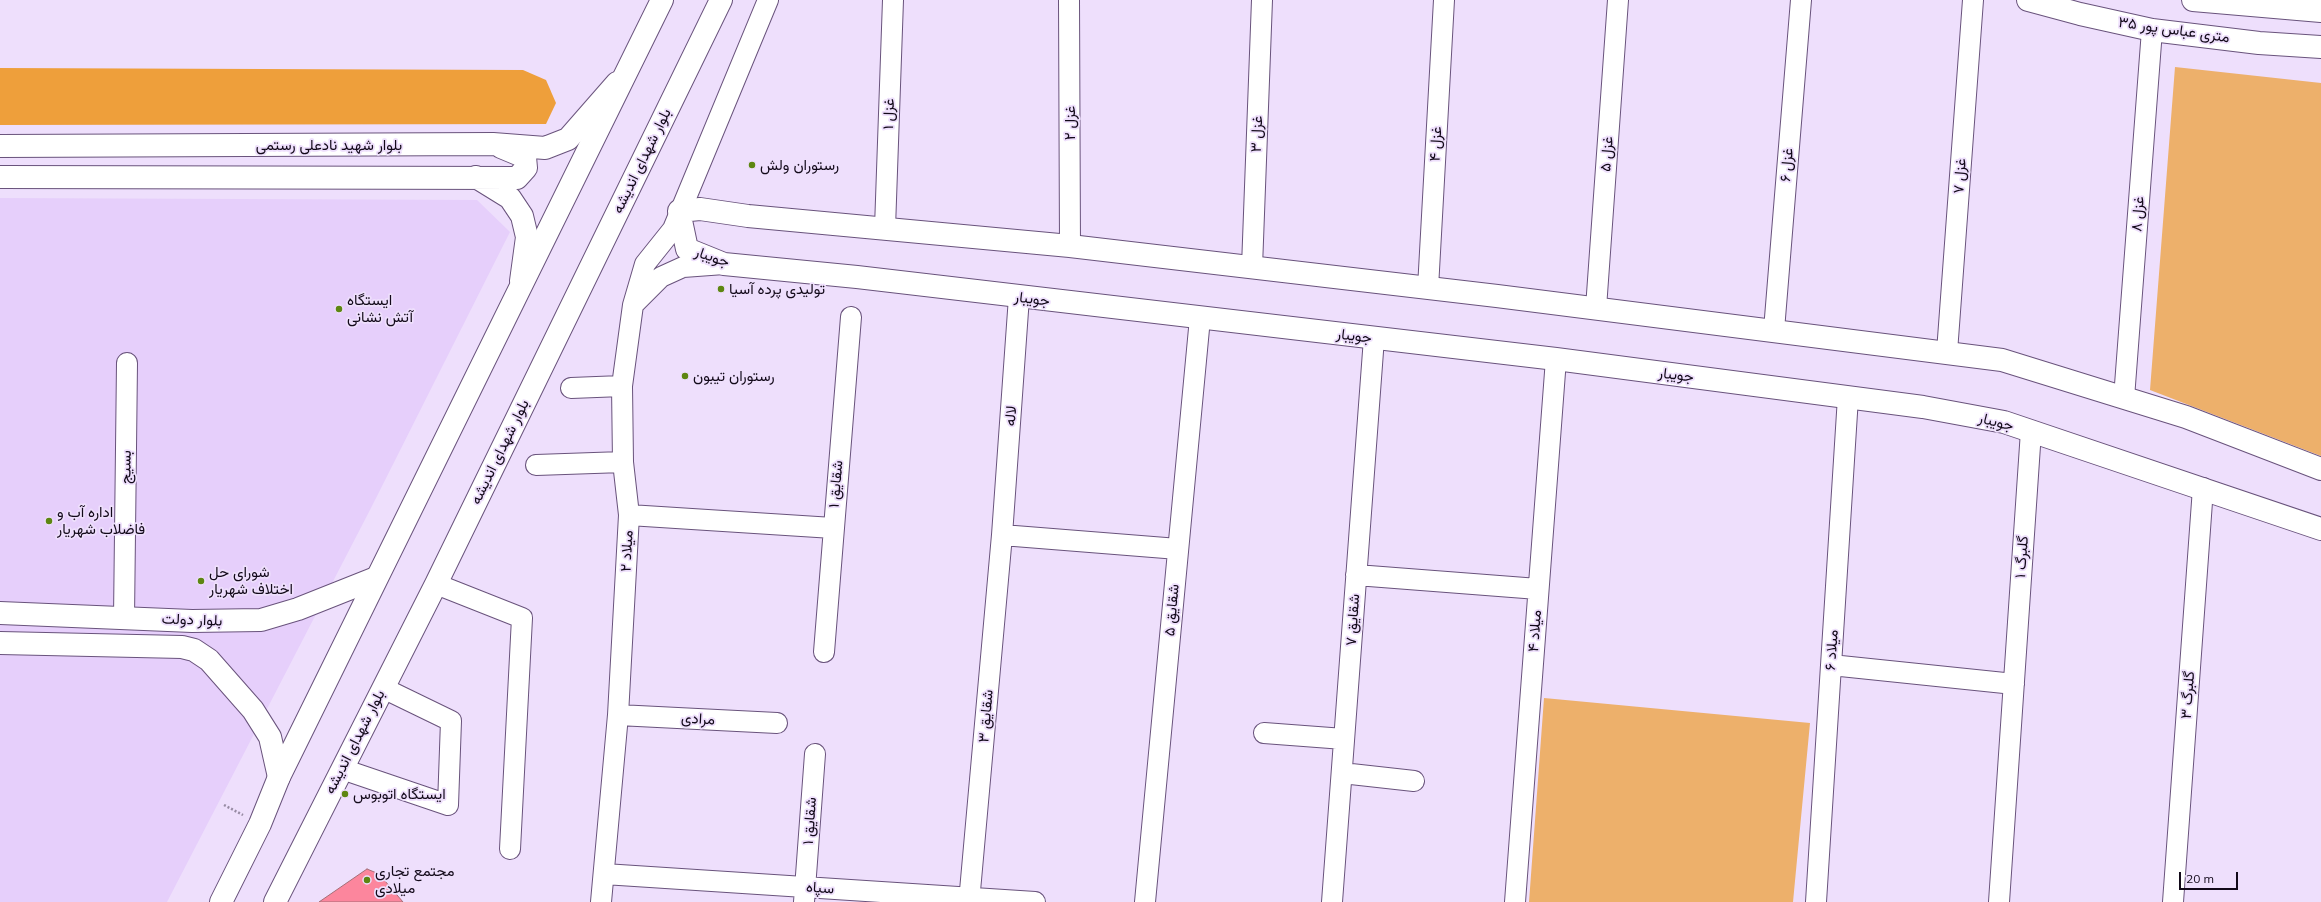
<!DOCTYPE html>
<meta charset="utf-8">
<style>
body{margin:0}
#map{position:relative;width:2321px;height:902px;overflow:hidden;background:#eedffc;font-family:Mulish,sans-serif}
canvas{display:block}
.scale{position:absolute;left:2179px;top:872px;width:59px;height:18px;box-sizing:border-box;border:2px solid #120919;border-top:0;padding-left:5px;font-size:12px;line-height:14px;white-space:nowrap;color:#120919;-webkit-text-stroke:3px #eedffc;paint-order:stroke}
</style>
<div id="map">
<canvas width="2321" height="902"></canvas>
<div class="scale">20 m</div>
</div>
<script>
const c = document.querySelector('canvas').getContext('2d');
c.lineJoin = 'round';
function fillPath(path, color) { c.fillStyle = color; c.fill(path, 'evenodd'); }
const toPath = rows => new Path2D(rows.map(r => 'M' + r).join(''));
function strokePath(path, color, width, dash) { c.strokeStyle = color; c.lineWidth = width; c.lineCap = dash ? 'butt' : 'round'; c.setLineDash(dash || []); c.stroke(path); }
function write(font, color, halo, rows, align = 'center') {
  c.font = font + ' Mulish,Vazirmatn,sans-serif'; c.lineWidth = 3.5; c.setLineDash([]); c.textBaseline = 'middle'; c.strokeStyle = halo; c.fillStyle = color; for (const [text, x, y, turn = 0] of rows) {
    c.save(); c.translate(x, y); c.rotate((+turn || 0) * Math.PI / 180); c.textAlign = isNaN(turn) ? turn : align; if (halo) c.strokeText(text, 0, 0); c.fillText(text, 0, 0); c.restore();
  }
}
fillPath(toPath([
 [0,198,477,200,510,232,371,508,167,902,0,902]
]), '#e6cffb');
fillPath(toPath([
 [2175,67,2321,83,2321,456,2150,390],
 [1544,698,1810,723,1793,902,1529,902]
]), '#edb06b');
fillPath(toPath([
 [0,68,523,70,546,80,556,103,546,124,0,125]
]), '#ee9f3b');
const building = toPath([
 [367,869,379,874,403,902,319,902,367,869]
]);
fillPath(building, '#fc869d');
strokePath(building, '#a56e77', 1);
const street = toPath([
 [1069,0,1070,246],
 [885,228,893,0],
 [1252,267,1262,0],
 [1428,288,1444,0],
 [634,304,661,277,683,267,724,264],
 [1596,308,1618,0],
 [1774,330,1801,0],
 [1947,352,1973,0],
 [571,388,622,386],
 [2124,398,2152,30],
 [536,465,623,462],
 [629,515,833,528],
 [1002,535,1178,549],
 [1356,575,1538,589],
 [436,584,522,618,510,849],
 [124,618,127,363],
 [824,652,851,317],
 [1831,665,2014,684],
 [618,715,777,723],
 [1264,733,1344,739],
 [342,769,448,805,451,721,383,688],
 [1342,773,1414,781],
 [604,874,1035,902],
 [601,902,618,715,629,515,623,462,622,386,633,305,645,264,673,229,768,0],
 [804,902,815,754],
 [969,902,1002,535,1019,297],
 [1145,902,1200,318],
 [1332,902,1374,338],
 [1515,902,1556,359],
 [1816,902,1848,397],
 [1999,902,2031,431],
 [2173,902,2203,488]
]);
const secondary = toPath([
 [2028,0,2080,14,2152,30,2259,43,2321,47],
 [2193,0,2321,11],
 [0,146,493,144,545,148,568,139,617,83],
 [0,177,517,178,526,168,525,157,501,147],
 [476,177,510,198,522,216,527,237,521,281],
 [2321,469,2186,417,2002,360,1497,296,1070,246,748,216,700,209,679,211,687,249,724,264,857,277,1556,359,1923,407,2004,422,2321,529],
 [0,613,192,621,261,620,298,609,376,578],
 [0,643,182,647,194,650,209,660,253,710,270,737,279,777]
]);
const primary = toPath([
 [221,902,260,824,279,777,662,0],
 [275,902,436,584,721,0]
]);
strokePath(street, '#69537c', 22);
strokePath(secondary, '#69537c', 24);
strokePath(primary, '#69537c', 24);
strokePath(toPath([
 [224,805,243,815]
]), '#978ba3', 2.5, [2, 2]);
strokePath(street, '#fff', 20);
strokePath(secondary, '#fff', 22);
strokePath(primary, '#fff', 22);
for (const [x, y, r, color] of [
 [752,165,4,"#5d8611"],
 [721,289,4,"#5d8611"],
 [339,309,4,"#5d8611"],
 [685,376,4,"#5d8611"],
 [49,521,4,"#5d8611"],
 [201,581,4,"#5d8611"],
 [345,794,4,"#5d8611"],
 [367,880,4,"#5d8611"]
]) { const dot = new Path2D(); dot.arc(x, y, r, 0, 2 * Math.PI); c.fillStyle = color; c.fill(dot); strokePath(dot, '#eedffc', 1.5); }
write('15px', '#120919', '#eedffc', [
 ["۳۵ متری عباس پور",2174,30,8],
 ["غزل ۱",889,114,-88],
 ["غزل ۲",1070,123,-90],
 ["غزل ۳",1257,134,-88],
 ["غزل ۴",1436,144,-87],
 ["بلوار شهید نادعلی رستمی",329,145],
 ["غزل ۵",1607,154,-86],
 ["بلوار شهدای اندیشه",642,161,-64],
 ["غزل ۶",1787,165,-85],
 ["غزل ۷",1960,176,-86],
 ["غزل ۸",2138,214,-86],
 ["جویبار",712,257,19],
 ["جویبار",1032,299,7],
 ["جویبار",1354,336,7],
 ["جویبار",1676,375,7],
 ["لاله",1011,416,-86],
 ["جویبار",1996,422,14],
 ["بلوار شهدای اندیشه",500,452,-64],
 ["بسیج",126,467,-89],
 ["شقایق ۱",836,484,-85],
 ["میلاد ۲",627,551,-87],
 ["گلبرگ ۱",2022,557,-86],
 ["شقایق ۵",1172,610,-85],
 ["بلوار دولت",192,620,2],
 ["شقایق ۷",1353,620,-86],
 ["میلاد ۴",1535,631,-86],
 ["میلاد ۶",1832,650,-86],
 ["گلبرگ ۳",2188,695,-86],
 ["شقایق ۳",986,716,-85],
 ["مرادی",698,719,3],
 ["بلوار شهدای اندیشه",355,742,-63],
 ["شقایق ۱",810,821,-86],
 ["سپاه",820,888,4]
]);
write('15px', '#120919', '#eedffc', [
 ["رستوران ولش",760,165],
 ["تولیدی پرده آسیا",729,289],
 ["ایستگاه",347,300],
 ["آتش نشانی",347,317],
 ["رستوران تیبون",693,376],
 ["اداره آب و",57,512],
 ["فاضلاب شهریار",57,529],
 ["شورای حل",209,572],
 ["اختلاف شهریار",209,589],
 ["ایستگاه اتوبوس",353,794],
 ["مجتمع تجاری",375,871],
 ["میلادی",375,888]
], 'left');
</script>
